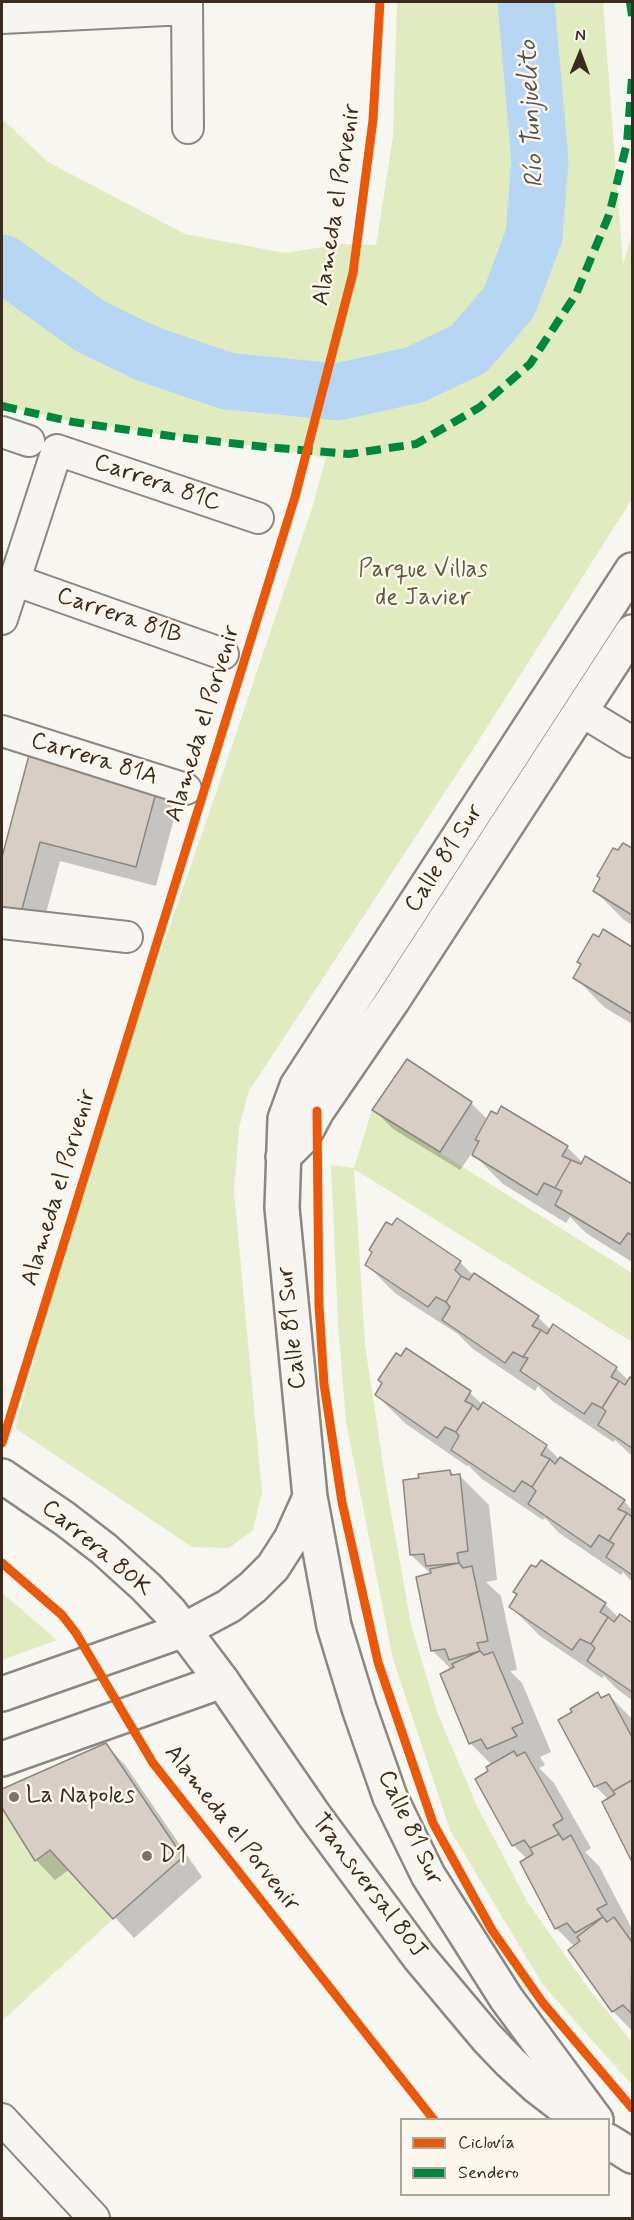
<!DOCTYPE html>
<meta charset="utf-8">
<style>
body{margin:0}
#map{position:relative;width:634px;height:2220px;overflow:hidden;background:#f8f6f0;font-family:Mynerve,sans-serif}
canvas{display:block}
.frame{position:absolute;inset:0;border:3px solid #3b2a1e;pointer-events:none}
.legend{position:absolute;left:400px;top:2118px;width:210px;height:78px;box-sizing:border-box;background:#fbf7ec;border:2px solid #aea59a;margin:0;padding:8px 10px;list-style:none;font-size:18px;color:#3b2a1e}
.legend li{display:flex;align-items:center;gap:12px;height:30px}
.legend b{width:30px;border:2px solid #aea59a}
.north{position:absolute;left:550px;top:24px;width:60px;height:60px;-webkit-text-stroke:4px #fbf7ec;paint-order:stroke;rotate:1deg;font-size:16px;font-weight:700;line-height:24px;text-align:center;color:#3b2a1e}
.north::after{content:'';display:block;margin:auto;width:21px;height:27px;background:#3b2a1e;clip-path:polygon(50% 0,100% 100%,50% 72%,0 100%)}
</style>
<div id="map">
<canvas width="634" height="2220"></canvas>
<div class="frame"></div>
<ul class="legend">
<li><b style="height:8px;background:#e8590c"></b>Ciclovía</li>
<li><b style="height:8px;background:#00873e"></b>Sendero</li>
</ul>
<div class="north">N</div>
</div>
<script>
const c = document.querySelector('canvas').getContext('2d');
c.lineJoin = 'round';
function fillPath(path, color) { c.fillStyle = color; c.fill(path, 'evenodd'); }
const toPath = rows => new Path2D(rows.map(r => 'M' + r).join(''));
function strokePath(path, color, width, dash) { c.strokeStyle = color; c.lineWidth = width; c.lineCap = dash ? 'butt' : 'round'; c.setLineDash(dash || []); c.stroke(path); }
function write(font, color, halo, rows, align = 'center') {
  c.font = font + ' Mynerve,sans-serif'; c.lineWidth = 5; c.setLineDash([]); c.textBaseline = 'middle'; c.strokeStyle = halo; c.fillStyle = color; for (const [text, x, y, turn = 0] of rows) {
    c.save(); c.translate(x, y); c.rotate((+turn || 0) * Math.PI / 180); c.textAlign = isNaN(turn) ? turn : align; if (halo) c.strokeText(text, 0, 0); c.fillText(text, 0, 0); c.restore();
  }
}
fillPath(toPath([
 [397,2,603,2,623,265,632,233,632,499,477,743,249,1091,239,1128,234,1192,262,1492,253,1530,229,1548,192,1547,15,1428,94,1144,216,793,312,508,326,458,266,447,185,438,73,422,2,406,2,119,48,162,185,234,285,253,342,244,376,245,393,137],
 [372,1110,632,1273,632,1342,354,1169,365,1345,386,1484,411,1624,437,1712,477,1806,528,1903,589,1989,632,2042,632,2085,543,1985,450,1830,393,1659,346,1422,338,1323,331,1165,354,1168],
 [2,1593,57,1640,2,1660],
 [2,1808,34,1861,50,1850,113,1919,2,2021]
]), '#e0ecc0');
fillPath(toPath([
 [30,757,156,791,176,811,156,886,60,861,41,932,2,915,2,863],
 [624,845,632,850,632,925,624,920,595,891],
 [604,931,632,948,632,1024,604,1007,575,977,582,965,579,962],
 [471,1103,488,1120,567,1147,583,1163,586,1158,632,1186,632,1262,586,1233,570,1217,566,1223,503,1184,472,1153,460,1170,393,1129,374,1110],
 [397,1220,460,1262,474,1276,538,1317,551,1330,616,1368,629,1381,632,1381,632,1456,615,1440,613,1442,551,1400,538,1386,535,1391,473,1349,458,1334,396,1294,367,1265],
 [407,1351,470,1393,483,1405,546,1446,560,1460,624,1501,632,1510,632,1582,623,1572,621,1575,559,1533,545,1518,543,1520,482,1479,468,1465,467,1466,406,1424,376,1395],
 [450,1471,455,1476,460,1476,489,1505,497,1580,486,1582,501,1596,517,1670,510,1671,522,1683,551,1752,540,1757,545,1765,539,1768,554,1783,591,1848,585,1852,599,1866,632,1929,632,1934,630,1935,632,1938,632,2031,613,2011,575,1947,556,1928,527,1859,513,1845,490,1772,492,1765,470,1743,452,1670,433,1651,432,1575,411,1555,421,1479],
 [605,1604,619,1618,620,1616,632,1625,632,1700,618,1690,604,1676,602,1678,540,1636,511,1607],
 [598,1694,603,1699,609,1695,632,1719,632,1858,604,1803,609,1800,595,1786],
 [106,1745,125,1765,202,1877,134,1938,70,1869,55,1880,36,1860,2,1805,2,1791]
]), '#0003');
strokePath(toPath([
 [2,263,90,326,148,354,227,381,337,392,414,375,469,349,509,302,534,236,540,161,526,2]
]), '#b6d6f4', 57);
const building = toPath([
 [29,755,157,789,136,867,40,842,21,913,2,908,2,857,29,755],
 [623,843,632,848,632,915,593,891,600,878,597,876,613,848,618,850,623,843],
 [603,929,632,947,632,1014,573,978,581,964,577,962,593,934,599,937,603,929],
 [407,1059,472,1102,440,1152,372,1110,407,1059],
 [501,1106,568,1146,562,1156,571,1160,555,1188,544,1183,537,1195,472,1155,479,1141,475,1140,491,1111,497,1114,501,1106],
 [585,1156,632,1184,632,1235,628,1233,620,1244,555,1205,562,1191,555,1188,571,1160,581,1164,585,1156],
 [397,1218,461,1261,455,1270,461,1276,446,1302,436,1297,428,1307,365,1265,372,1252,369,1250,386,1222,392,1225,397,1218],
 [474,1273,539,1316,532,1326,541,1330,523,1357,513,1352,505,1363,442,1320,450,1307,446,1302,461,1276,469,1280,474,1273],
 [553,1324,617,1367,611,1377,619,1381,602,1408,592,1403,584,1414,520,1371,528,1358,523,1357,541,1330,547,1334,553,1324],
 [406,1348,471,1391,465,1401,473,1405,456,1432,445,1427,437,1438,375,1395,382,1383,378,1380,396,1353,401,1356,406,1348],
 [630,1377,632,1379,632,1448,598,1425,606,1411,602,1408,619,1381,625,1385,630,1377],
 [483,1402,547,1445,541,1455,550,1459,532,1487,522,1481,514,1492,451,1450,459,1436,456,1432,473,1405,478,1410,483,1402],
 [560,1457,625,1500,618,1509,627,1513,609,1541,599,1535,591,1547,528,1504,536,1491,532,1487,550,1459,555,1464,560,1457],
 [450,1470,451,1475,460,1474,468,1551,457,1553,459,1563,426,1566,424,1554,410,1555,403,1480,419,1478,418,1474,450,1470],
 [627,1513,632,1517,632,1575,606,1557,614,1544,609,1541,627,1513],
 [541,1560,606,1603,600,1612,608,1617,591,1644,580,1639,572,1650,509,1607,517,1594,513,1592,531,1565,536,1567,541,1560],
 [459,1563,463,1568,472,1566,488,1641,477,1643,480,1651,449,1660,445,1649,431,1651,416,1577,431,1573,430,1569,459,1563],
 [620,1614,632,1623,632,1692,587,1661,595,1648,591,1644,608,1617,614,1622,620,1614],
 [480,1651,484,1655,493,1652,523,1723,512,1728,517,1736,487,1749,481,1739,469,1744,440,1674,454,1667,452,1664,480,1651],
 [598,1692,601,1698,609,1694,632,1737,632,1780,613,1791,606,1782,594,1787,558,1720,572,1712,570,1709,598,1692],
 [106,1743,183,1857,113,1919,50,1850,35,1861,2,1808,2,1789,106,1743],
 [514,1751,517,1756,525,1752,563,1819,553,1825,559,1834,530,1848,524,1840,512,1846,475,1779,488,1771,486,1767,514,1751],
 [632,1780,632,1862,602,1802,615,1794,613,1791,632,1780],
 [559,1834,563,1840,571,1835,607,1904,597,1909,603,1917,575,1933,567,1923,555,1929,520,1862,533,1854,530,1848,559,1834],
 [603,1917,607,1922,614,1917,632,1942,631,2013,623,2005,612,2012,568,1950,580,1941,577,1937,603,1917]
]);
fillPath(building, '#d9cec6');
strokePath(building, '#8b8781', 1.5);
const minor = toPath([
 [187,2,188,128],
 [2,18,187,9],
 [2,432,29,441],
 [14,580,223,654],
 [2,619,57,450,258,518],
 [581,711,632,742],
 [2,731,186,789],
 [2,923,127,937],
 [2,2119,94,2218]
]);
const tertiary = toPath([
 [283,1157,303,1137,317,1111,393,1000,632,632],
 [2,1694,184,1630,229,1606,253,1587,273,1567,291,1539,310,1497],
 [2,1759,222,1681],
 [596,2120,506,1998,428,1875,390,1797,359,1708,334,1626,310,1497,282,1208,285,1119,297,1086,632,570]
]);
const secondary = toPath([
 [2,1476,65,1519,104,1549,146,1587,170,1612,222,1681,314,1815,419,1957,487,2038,510,2062,536,2086,580,2120],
 [608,2141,632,2156]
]);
strokePath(minor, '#8b8781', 34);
strokePath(tertiary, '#8b8781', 38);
strokePath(secondary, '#8b8781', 38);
strokePath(minor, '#f6f5f1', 30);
strokePath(tertiary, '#f6f5f1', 33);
strokePath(secondary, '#f6f5f1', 33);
strokePath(toPath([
 [630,2,632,16],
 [2,406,73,422,185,438,266,447,349,454,416,444,480,407,530,364,576,294,609,215,627,143,632,78]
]), '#00873e', 8, [15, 8]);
strokePath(toPath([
 [317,1111,319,1305,324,1384,342,1502,378,1662,433,1823,492,1930,543,2003,632,2108],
 [2,1443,295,497,353,273,373,120,380,2],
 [2,1563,62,1615,76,1633,153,1763,434,2120]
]), '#e8590c', 9);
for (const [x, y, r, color] of [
 [14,1797,6,"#7d7168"],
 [147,1856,6,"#7d7168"]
]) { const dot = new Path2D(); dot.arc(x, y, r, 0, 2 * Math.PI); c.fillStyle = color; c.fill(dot); strokePath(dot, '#fbf7ec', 2); }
write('24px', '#3b2a1e', '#fbf7ec', [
 ["Alameda el Porvenir",338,205,-81],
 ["Carrera 81C",157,484,19],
 ["Carrera 81B",119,617,19],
 ["Alameda el Porvenir",204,724,-73],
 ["Carrera 81A",94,760,17],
 ["Calle 81 Sur",445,859,-57],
 ["Alameda el Porvenir",60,1188,-73],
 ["Calle 81 Sur",293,1328,-96],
 ["Carrera 80K",96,1549,40],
 ["Calle 81 Sur",409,1828,65],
 ["Alameda el Porvenir",231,1829,52],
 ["Transversal 80J",368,1887,53]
]);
write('24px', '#5f583d', '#fbf7ec', [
 ["Parque Villas",423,571],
 ["de Javier",423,599]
]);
write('24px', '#3b2a1e', '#fbf7ec', [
 ["La Napoles",26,1797],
 ["D1",159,1856]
], 'left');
write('italic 26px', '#535254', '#fbf7ec', [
 ["Río Tunjuelito",533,114,-93]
]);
</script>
